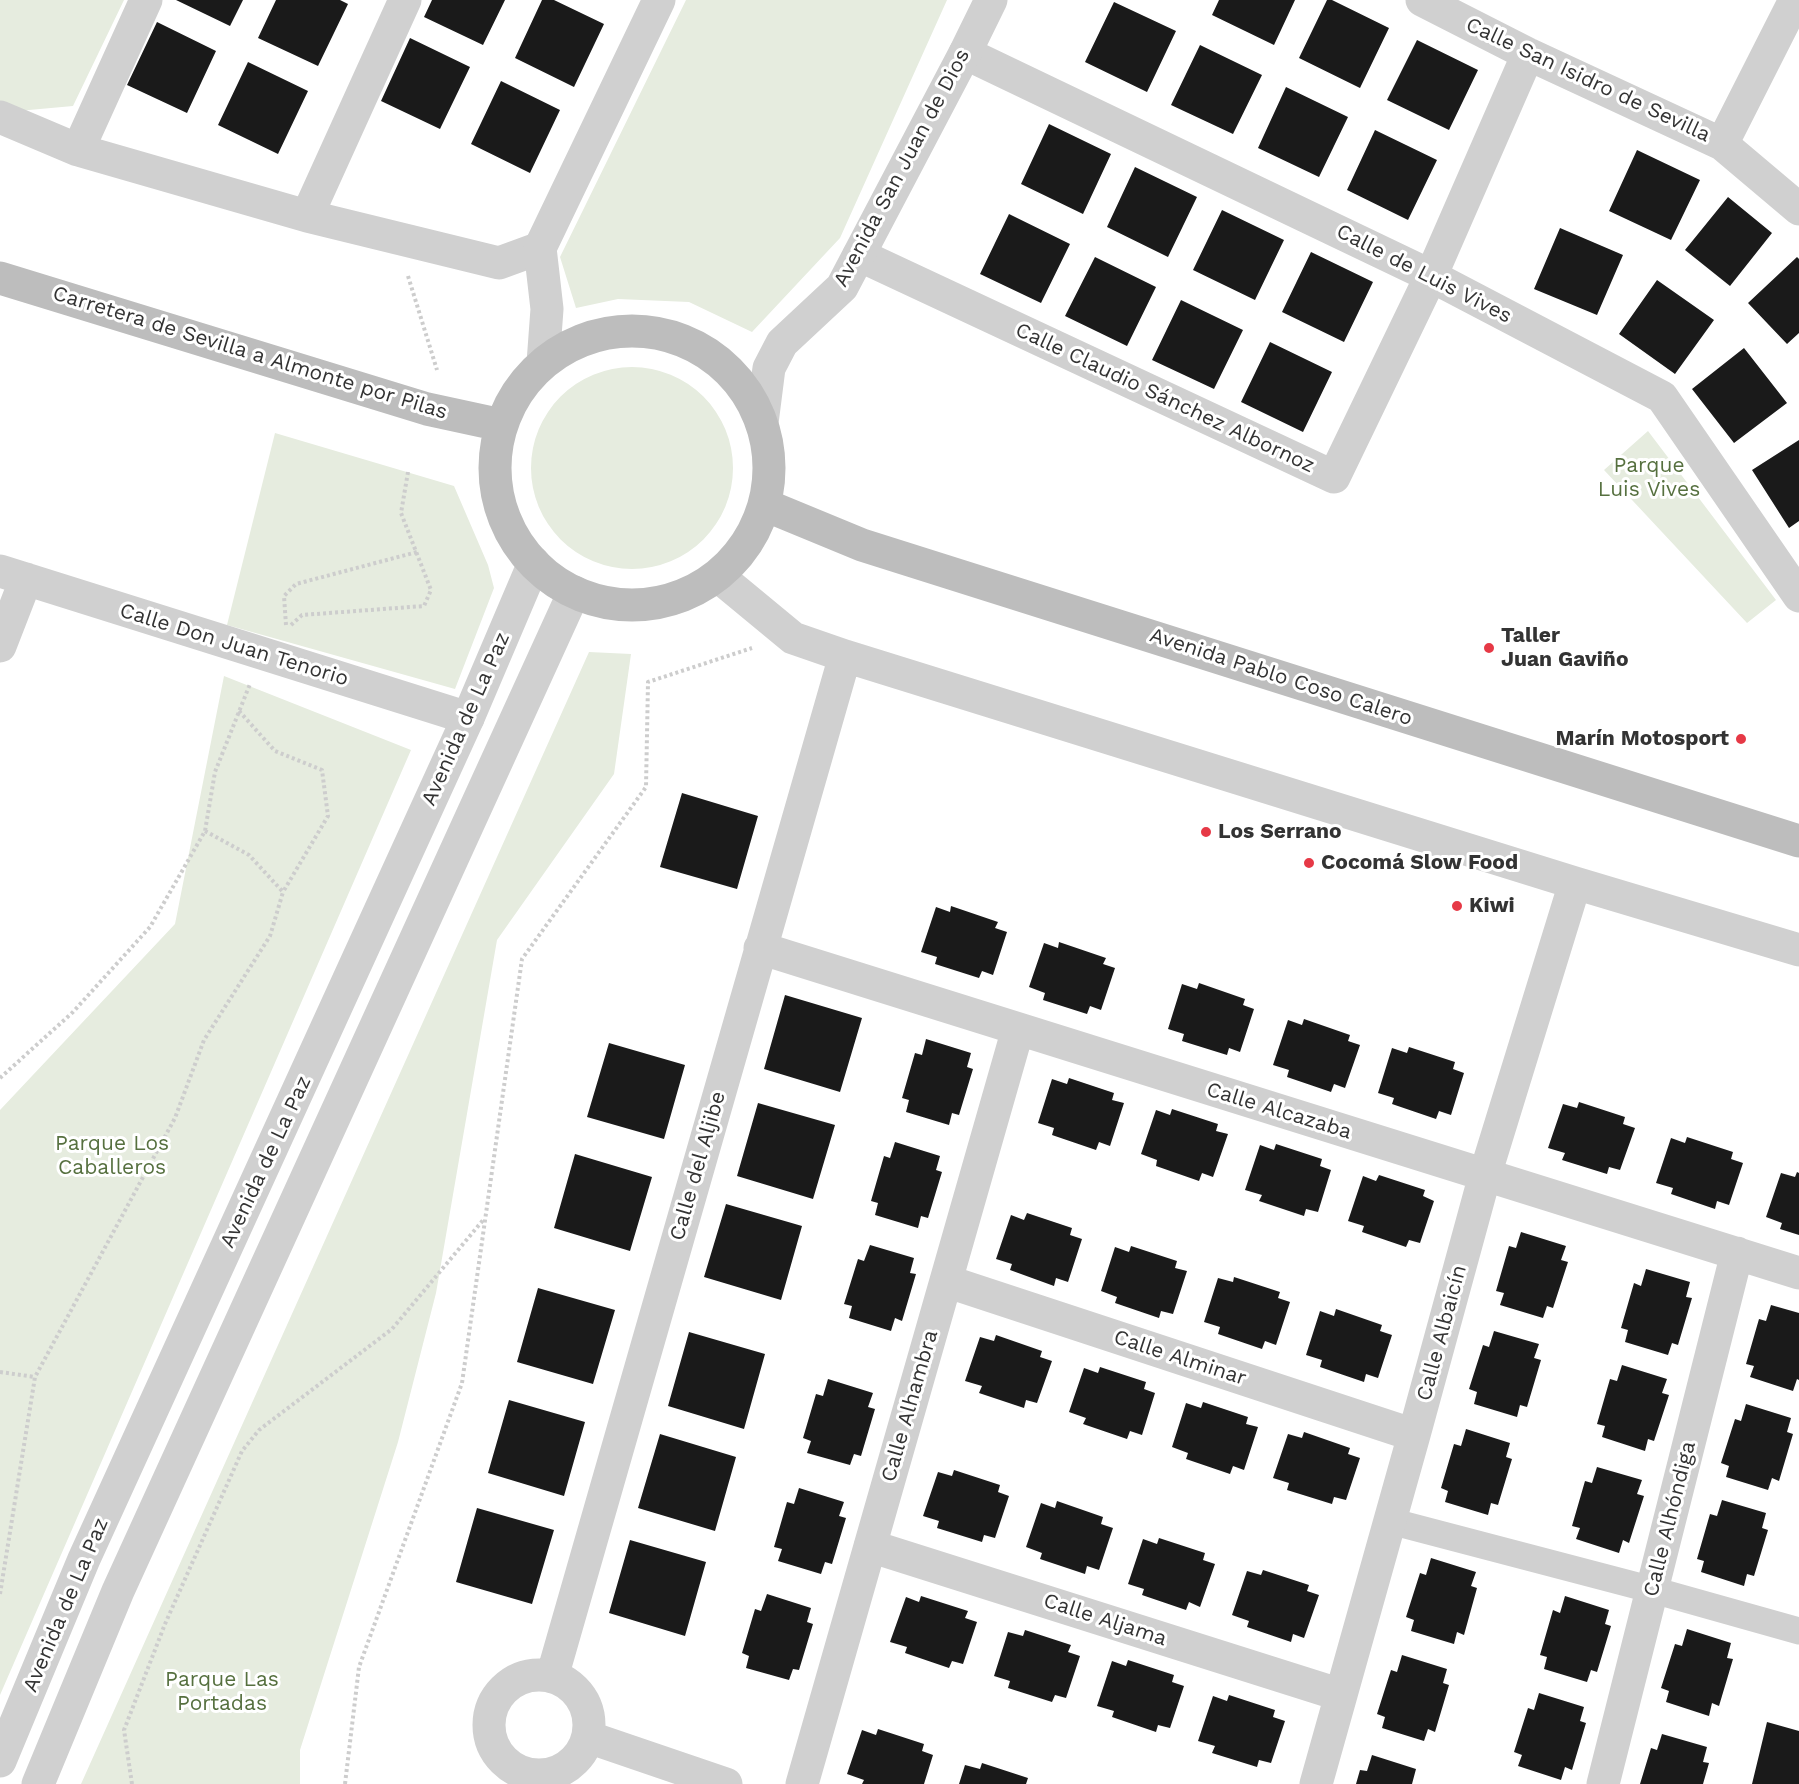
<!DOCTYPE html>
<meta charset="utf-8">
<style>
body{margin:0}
canvas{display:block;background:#fff}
</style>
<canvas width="1799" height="1784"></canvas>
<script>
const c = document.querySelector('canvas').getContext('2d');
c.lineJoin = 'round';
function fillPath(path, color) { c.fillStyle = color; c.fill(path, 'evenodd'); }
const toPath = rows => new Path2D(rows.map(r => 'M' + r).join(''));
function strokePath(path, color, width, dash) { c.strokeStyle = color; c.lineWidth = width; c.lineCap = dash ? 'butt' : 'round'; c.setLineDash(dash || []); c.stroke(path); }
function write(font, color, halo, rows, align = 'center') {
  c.font = font + ' "Work Sans",sans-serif'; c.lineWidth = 6; c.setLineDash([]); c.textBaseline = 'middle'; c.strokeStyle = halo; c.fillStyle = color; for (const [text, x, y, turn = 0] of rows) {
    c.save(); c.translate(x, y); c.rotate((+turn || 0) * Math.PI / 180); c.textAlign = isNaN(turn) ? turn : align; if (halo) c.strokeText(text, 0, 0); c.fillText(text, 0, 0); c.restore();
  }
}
fillPath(toPath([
 [0,0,124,0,73,106,18,111,0,102],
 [686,0,947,0,840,238,752,332,689,302,618,299,576,308,560,257],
 '531 468a101 101 0 1 1 202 0a101 101 0 1 1-202 0Z',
 [1648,431,1776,600,1747,623,1604,470],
 [275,433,454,486,488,565,494,588,455,689,227,625],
 [589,652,631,654,614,774,497,940,436,1293,398,1442,300,1750,300,1784,81,1784],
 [224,676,411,750,0,1695,0,1110,175,924]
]), '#e6ecdf');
fillPath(toPath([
 [176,0,243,0,230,26],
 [276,0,340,0,348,4,318,66,258,38],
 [432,0,505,0,483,45,424,17],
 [542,0,554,0,604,24,574,87,515,58],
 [1219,0,1295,0,1274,45,1212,15],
 [1327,0,1332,0,1389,28,1360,88,1299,58],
 [1114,2,1176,31,1147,92,1085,62],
 [157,22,216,51,187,113,127,85],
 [410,38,470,67,440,129,381,101],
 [1417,40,1478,70,1449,130,1387,100],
 [1200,45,1262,75,1233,134,1171,105],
 [248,62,308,91,278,154,218,125],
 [501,81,560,110,530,173,471,144],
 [1286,87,1348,117,1319,177,1258,148],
 [1049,124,1111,154,1083,214,1021,184],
 [1375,130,1437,160,1408,220,1347,190],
 [1637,150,1700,180,1671,240,1609,211],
 [1135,167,1197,197,1168,257,1107,227],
 [1728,197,1772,233,1730,286,1685,250],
 [1222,210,1284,240,1255,300,1193,270],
 [1009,214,1070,244,1041,303,980,274],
 [1560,228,1623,255,1597,315,1534,289],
 [1311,252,1373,282,1344,342,1282,312],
 [1095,257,1156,287,1127,346,1065,316],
 [1797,257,1799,259,1799,333,1787,344,1748,303],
 [1657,280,1714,320,1675,374,1619,334],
 [1181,300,1243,330,1214,389,1152,360],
 [1270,342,1332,372,1303,432,1241,402],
 [1744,348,1787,403,1734,443,1692,389],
 [1799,440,1799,521,1789,528,1752,470],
 [682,793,758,816,737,889,660,867],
 [951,906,998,922,995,928,1007,932,993,975,982,971,979,978,935,964,937,957,921,952,936,907,950,912],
 [1059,942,1106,958,1103,964,1115,968,1101,1010,1090,1006,1087,1014,1043,1000,1045,993,1029,987,1044,943,1058,948],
 [1199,983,1245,999,1243,1005,1254,1009,1240,1052,1229,1048,1227,1055,1182,1041,1184,1034,1168,1029,1182,984,1197,989],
 [785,995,862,1018,840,1092,764,1069],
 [1304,1019,1350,1035,1348,1041,1360,1045,1345,1088,1334,1084,1331,1092,1287,1077,1289,1070,1273,1065,1288,1020,1302,1025],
 [926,1039,971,1053,967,1067,973,1069,959,1115,952,1113,949,1125,906,1112,909,1100,902,1098,915,1053,922,1055],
 [609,1043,685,1065,664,1139,587,1117],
 [1409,1047,1455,1062,1453,1069,1464,1073,1451,1115,1439,1111,1436,1119,1392,1104,1394,1098,1378,1093,1392,1048,1407,1053],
 [1069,1078,1114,1093,1112,1100,1124,1103,1110,1146,1099,1142,1096,1150,1052,1135,1054,1128,1038,1123,1052,1079,1067,1084],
 [1579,1102,1625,1117,1623,1124,1635,1128,1620,1170,1609,1167,1607,1174,1562,1160,1565,1153,1548,1148,1563,1104,1577,1108],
 [758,1103,835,1125,813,1199,737,1176],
 [1172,1109,1218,1124,1216,1131,1228,1134,1213,1177,1202,1173,1199,1181,1156,1166,1157,1160,1141,1154,1156,1110,1170,1115],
 [1687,1137,1733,1152,1731,1159,1743,1163,1729,1205,1717,1201,1715,1209,1671,1194,1673,1188,1656,1183,1671,1138,1685,1143],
 [895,1142,940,1156,936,1170,942,1172,928,1218,921,1216,918,1228,875,1215,878,1203,871,1201,884,1156,890,1158],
 [1276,1144,1322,1159,1320,1166,1331,1170,1318,1212,1306,1209,1304,1216,1259,1201,1262,1195,1245,1190,1260,1145,1274,1150],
 [575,1154,652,1177,630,1251,554,1228],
 [1797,1172,1799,1173,1799,1235,1780,1229,1782,1223,1766,1217,1781,1173,1795,1177],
 [1379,1175,1425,1190,1423,1196,1434,1201,1420,1243,1409,1240,1406,1247,1362,1232,1364,1226,1348,1221,1363,1176,1376,1181],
 [726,1204,802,1226,781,1300,704,1277],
 [1027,1213,1072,1228,1070,1235,1082,1239,1068,1282,1056,1278,1054,1286,1010,1270,1012,1264,996,1259,1011,1215,1024,1220],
 [1521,1232,1566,1246,1561,1260,1568,1262,1553,1308,1547,1306,1543,1318,1500,1305,1504,1293,1496,1291,1509,1246,1516,1248],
 [870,1245,914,1258,910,1273,916,1274,902,1321,895,1318,891,1331,849,1318,852,1306,844,1304,858,1259,864,1261],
 [1131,1246,1177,1261,1175,1268,1187,1271,1173,1314,1161,1311,1159,1318,1115,1303,1117,1297,1101,1291,1115,1247,1129,1252],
 [1646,1269,1690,1282,1686,1297,1692,1298,1678,1345,1672,1343,1668,1355,1625,1342,1628,1330,1621,1328,1634,1283,1641,1286],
 [1234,1277,1280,1292,1278,1298,1290,1302,1276,1345,1265,1341,1262,1349,1218,1334,1220,1327,1204,1322,1218,1278,1233,1282],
 [538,1288,615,1310,593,1384,517,1362],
 [1771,1305,1799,1313,1799,1380,1797,1379,1793,1391,1750,1377,1754,1366,1746,1364,1759,1319,1766,1321],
 [1336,1309,1382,1325,1380,1331,1392,1335,1378,1378,1366,1374,1364,1382,1320,1367,1322,1360,1306,1355,1320,1311,1334,1316],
 [1494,1331,1539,1344,1534,1358,1541,1360,1527,1407,1520,1405,1517,1417,1474,1404,1477,1392,1469,1389,1483,1345,1489,1347],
 [689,1332,765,1354,744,1429,668,1406],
 [996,1335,1042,1351,1040,1357,1052,1361,1037,1403,1026,1400,1024,1408,979,1393,982,1386,965,1381,980,1337,994,1341],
 [1622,1365,1667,1379,1662,1393,1669,1395,1654,1441,1648,1439,1645,1451,1602,1437,1605,1426,1597,1424,1610,1379,1617,1381],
 [1100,1367,1146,1382,1144,1389,1155,1393,1142,1435,1130,1431,1127,1439,1083,1424,1086,1418,1069,1412,1084,1368,1098,1373],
 [828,1379,873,1393,868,1407,875,1409,861,1456,854,1454,850,1465,807,1453,811,1441,803,1438,816,1394,823,1396],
 [509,1400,585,1422,564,1496,488,1473],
 [1203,1402,1248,1417,1246,1424,1258,1427,1244,1470,1233,1466,1230,1474,1186,1459,1188,1453,1172,1447,1186,1403,1201,1408],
 [1746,1404,1791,1418,1787,1432,1793,1434,1779,1481,1772,1478,1768,1490,1726,1477,1729,1466,1721,1463,1735,1419,1741,1421],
 [1466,1429,1510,1443,1506,1457,1512,1459,1498,1505,1491,1503,1488,1515,1445,1502,1448,1491,1441,1488,1454,1444,1461,1446],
 [1304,1432,1350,1448,1348,1454,1360,1458,1346,1500,1334,1497,1332,1504,1287,1490,1289,1483,1273,1478,1288,1434,1302,1438],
 [660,1434,736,1457,715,1531,638,1508],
 [1597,1467,1642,1480,1637,1494,1644,1496,1629,1543,1623,1540,1619,1553,1576,1539,1580,1528,1572,1526,1585,1481,1592,1483],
 [954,1470,1000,1485,998,1492,1009,1496,995,1538,984,1535,982,1542,937,1528,939,1521,923,1516,938,1472,952,1476],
 [799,1488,844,1502,839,1516,846,1518,832,1564,825,1562,821,1574,778,1561,782,1549,774,1547,787,1502,794,1504],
 [1722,1500,1766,1513,1762,1528,1768,1530,1754,1576,1747,1574,1744,1586,1701,1572,1704,1561,1697,1559,1710,1514,1717,1516],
 [1057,1501,1103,1517,1101,1524,1113,1528,1099,1570,1087,1566,1085,1574,1040,1559,1042,1553,1026,1547,1041,1503,1055,1508],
 [477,1508,554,1530,532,1604,456,1582],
 [1159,1538,1205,1553,1203,1560,1215,1564,1200,1607,1189,1602,1186,1610,1142,1595,1144,1589,1128,1584,1143,1539,1157,1544],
 [630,1540,706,1562,685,1636,609,1613],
 [1431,1558,1476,1572,1471,1586,1477,1588,1464,1635,1457,1632,1454,1644,1411,1631,1414,1620,1406,1617,1420,1573,1426,1575],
 [1263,1570,1309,1585,1307,1591,1319,1595,1304,1638,1293,1634,1291,1642,1247,1627,1249,1621,1232,1615,1247,1571,1261,1575],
 [767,1594,811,1608,807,1622,813,1624,799,1670,793,1669,789,1680,746,1668,749,1656,742,1653,755,1609,761,1611],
 [921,1596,968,1611,965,1618,977,1622,963,1664,952,1661,949,1668,905,1653,907,1647,890,1642,906,1597,919,1602],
 [1565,1596,1609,1610,1605,1624,1611,1626,1597,1672,1591,1670,1587,1682,1544,1669,1547,1657,1540,1655,1553,1610,1560,1613],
 [1687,1629,1731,1643,1727,1658,1733,1659,1719,1706,1712,1703,1709,1716,1666,1702,1669,1691,1661,1688,1675,1644,1682,1646],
 [1025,1630,1071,1645,1068,1652,1080,1656,1066,1698,1055,1695,1052,1702,1008,1688,1010,1681,994,1676,1008,1632,1023,1636],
 [1402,1655,1447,1669,1443,1683,1449,1685,1435,1732,1428,1729,1424,1741,1382,1728,1385,1717,1377,1714,1391,1670,1397,1672],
 [1128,1660,1174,1675,1172,1682,1184,1686,1170,1728,1158,1725,1156,1732,1112,1717,1114,1711,1097,1706,1112,1661,1126,1666],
 [1539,1693,1584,1707,1580,1721,1586,1723,1572,1770,1565,1767,1561,1780,1518,1766,1522,1755,1514,1752,1528,1708,1534,1710],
 [1229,1695,1275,1710,1273,1717,1285,1721,1271,1763,1259,1760,1257,1767,1212,1753,1215,1746,1198,1741,1213,1696,1227,1701],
 [1767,1722,1799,1731,1799,1784,1752,1784],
 [878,1729,924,1744,922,1751,933,1755,924,1784,862,1784,864,1780,847,1774,862,1730,876,1735],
 [1662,1734,1707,1747,1703,1762,1709,1763,1703,1784,1640,1784,1651,1748,1657,1750],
 [1372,1755,1416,1769,1412,1784,1356,1784,1360,1770,1367,1771],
 [982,1763,1028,1778,1026,1784,959,1784,965,1765,980,1769]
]), '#1a1a1a');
strokePath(toPath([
 [408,276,437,370],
 [286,625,284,596,296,584,417,552],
 [291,625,302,615,424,606,431,590,401,513,408,472],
 [239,711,275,751,322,770,328,816,283,892],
 [0,1078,73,1012,150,927,205,831,215,772,250,684],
 [0,1372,35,1377],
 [0,1594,35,1377,175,1118,204,1040,270,936,283,892,249,855,205,831],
 [132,1784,124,1730,165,1624,242,1451,259,1430,392,1329,484,1219],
 [345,1784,359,1667,462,1383,522,959,646,787,648,682,752,648]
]), '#cdcdcd', 4, [3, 3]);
strokePath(toPath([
 [1390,1521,1653,1590,1799,1631]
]), '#d0d0d0', 27);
strokePath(toPath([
 [1422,0,1528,54,1722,144,1799,209],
 [965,53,1431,276,1662,397,1799,596],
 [0,117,78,150,307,216,499,263,540,248],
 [1722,144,1795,0],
 [78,150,146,0],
 [307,216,405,0],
 [859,255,1334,477,1431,276,1528,54],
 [0,571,468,718],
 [718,576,793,638,845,656,1575,883,1799,950],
 [0,646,26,579],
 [760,948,1799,1273],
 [946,1281,1414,1435],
 [870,1546,1341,1695],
 '489 1725a50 50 0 1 1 100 0a50 50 0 1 1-100 0Z',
 [552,1677,845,656],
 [588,1737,726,1784],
 [802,1784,1018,1029],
 [1316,1784,1414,1435,1485,1175,1575,883],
 [1603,1784,1737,1253]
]), '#d0d0d0', 33);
strokePath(toPath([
 [543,363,547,309,540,248,659,0],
 [762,423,769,368,782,343,842,287,965,53,991,0],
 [0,1761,84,1559,468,718,534,563],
 [38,1784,118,1591,574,592]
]), '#d0d0d0', 33);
strokePath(toPath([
 [0,278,427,409,501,425],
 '495 468a137 137 0 1 1 274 0a137 137 0 1 1-274 0Z',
 [765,505,862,545,1799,841]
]), '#bdbdbd', 33);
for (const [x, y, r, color] of [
 [1489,648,6,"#e63946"],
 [1741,739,6,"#e63946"],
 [1206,832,6,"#e63946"],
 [1309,863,6,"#e63946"],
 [1457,906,6,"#e63946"]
]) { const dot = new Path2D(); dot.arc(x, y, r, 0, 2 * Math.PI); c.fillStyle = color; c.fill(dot); strokePath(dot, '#fff', 2); }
write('21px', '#333', '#fff', [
 ["Calle San Isidro de Sevilla",1588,80,25],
 ["Avenida San Juan de Dios",902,168,-62],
 ["Calle de Luis Vives",1424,274,27],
 ["Carretera de Sevilla a Almonte por Pilas",250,353,17],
 ["Calle Claudio Sánchez Albornoz",1165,398,25],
 ["Calle Don Juan Tenorio",234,645,17],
 ["Avenida Pablo Coso Calero",1281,677,18],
 ["Avenida de La Paz",466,719,-66],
 ["Calle Alcazaba",1279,1111,17],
 ["Avenida de La Paz",266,1162,-65],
 ["Calle del Aljibe",698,1166,-74],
 ["Calle Albaicín",1442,1333,-75],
 ["Calle Alminar",1180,1358,18],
 ["Calle Alhambra",910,1406,-74],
 ["Calle Alhóndiga",1670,1519,-76],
 ["Avenida de La Paz",66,1605,-67],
 ["Calle Aljama",1105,1620,18]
]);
write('21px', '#56703f', '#fff', [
 ["Parque",1649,466],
 ["Luis Vives",1649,490],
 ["Parque Los",112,1144],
 ["Caballeros",112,1168],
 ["Parque Las",222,1680],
 ["Portadas",222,1704]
]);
write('bold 21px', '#333', '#fff', [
 ["Taller",1501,636],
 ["Juan Gaviño",1501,660],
 ["Marín Motosport",1729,739,"right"],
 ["Los Serrano",1218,832],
 ["Cocomá Slow Food",1321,863],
 ["Kiwi",1469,906]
], 'left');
</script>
